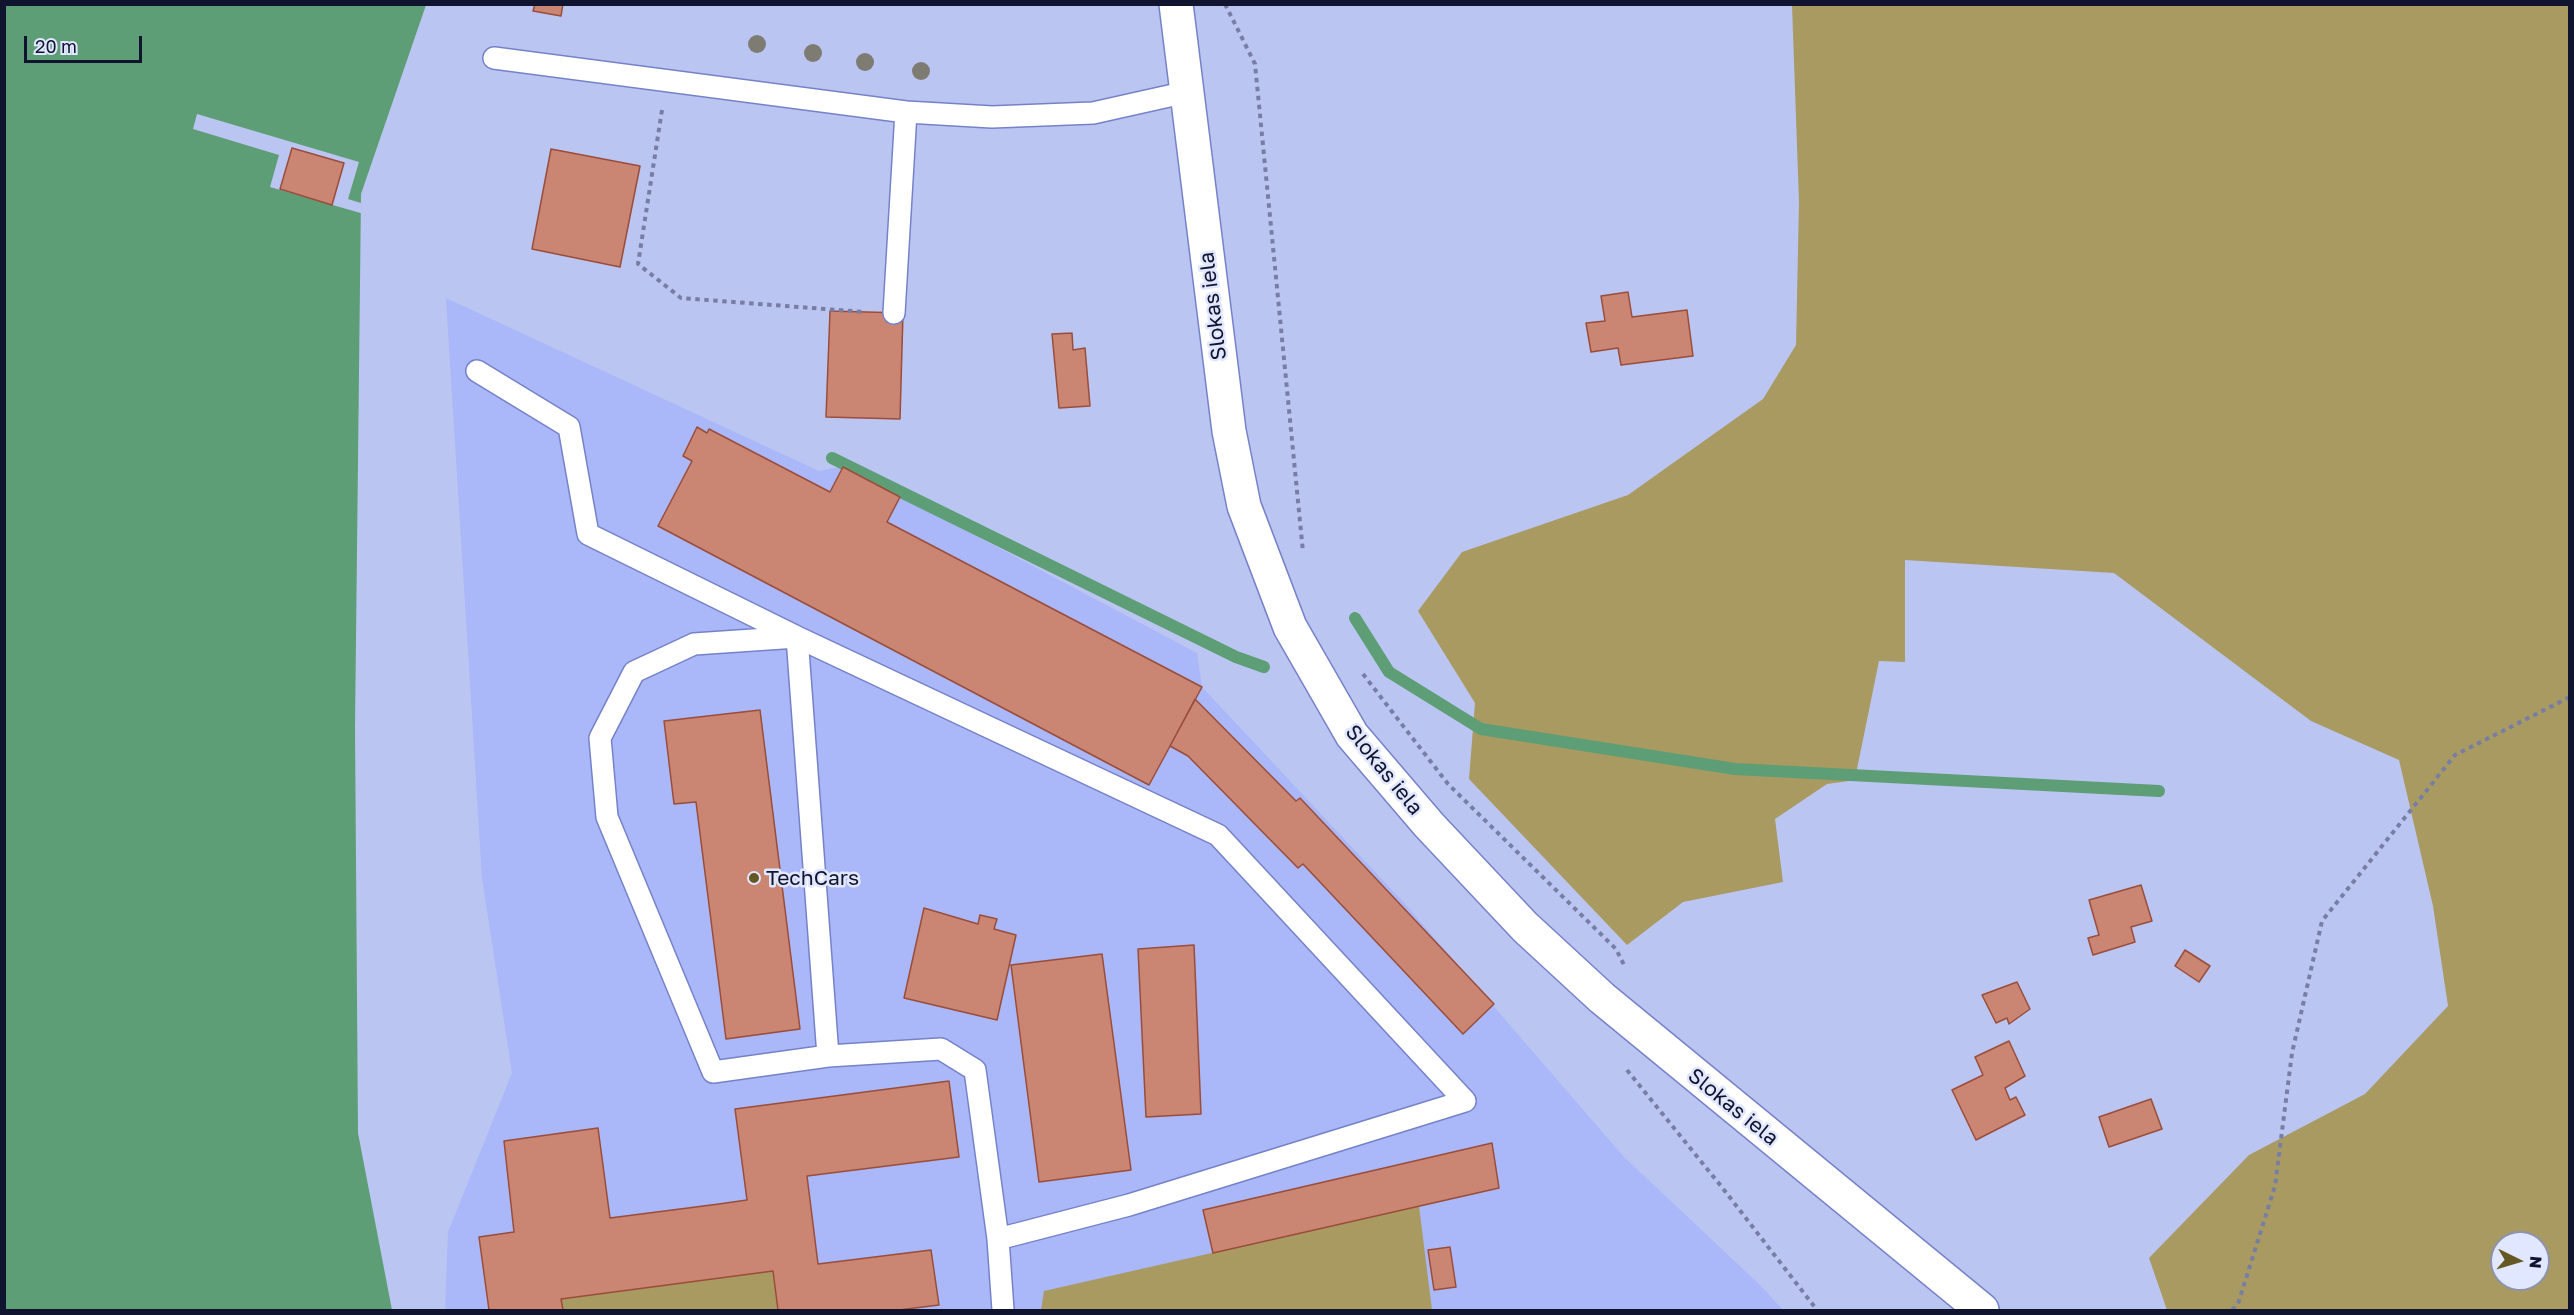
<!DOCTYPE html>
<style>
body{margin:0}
#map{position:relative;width:2574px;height:1315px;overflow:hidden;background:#bbc5f2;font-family:"Golos Text",sans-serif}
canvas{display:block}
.frame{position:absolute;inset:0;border:6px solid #10142f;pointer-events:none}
.north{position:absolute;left:2490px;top:1231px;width:60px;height:60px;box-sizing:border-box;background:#e1e7fe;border:2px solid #8d93ab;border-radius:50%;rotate:95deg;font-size:16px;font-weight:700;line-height:24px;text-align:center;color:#10142f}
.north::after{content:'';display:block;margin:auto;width:21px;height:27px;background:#655825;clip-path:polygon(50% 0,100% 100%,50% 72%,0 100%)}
.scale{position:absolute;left:24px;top:36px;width:118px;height:27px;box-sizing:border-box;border:3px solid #10142f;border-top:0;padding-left:8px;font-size:18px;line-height:21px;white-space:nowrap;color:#10142f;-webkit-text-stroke:4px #e1e7fe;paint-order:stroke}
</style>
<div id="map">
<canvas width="2574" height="1315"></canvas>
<div class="frame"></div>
<div class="north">N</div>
<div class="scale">20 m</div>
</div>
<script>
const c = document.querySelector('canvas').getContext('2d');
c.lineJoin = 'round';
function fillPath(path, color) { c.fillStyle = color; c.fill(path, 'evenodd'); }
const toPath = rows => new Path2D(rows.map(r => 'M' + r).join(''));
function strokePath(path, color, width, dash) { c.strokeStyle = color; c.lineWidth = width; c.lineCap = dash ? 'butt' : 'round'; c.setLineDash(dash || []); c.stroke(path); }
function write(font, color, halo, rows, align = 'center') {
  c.font = font + ' "Golos Text",sans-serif'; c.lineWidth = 5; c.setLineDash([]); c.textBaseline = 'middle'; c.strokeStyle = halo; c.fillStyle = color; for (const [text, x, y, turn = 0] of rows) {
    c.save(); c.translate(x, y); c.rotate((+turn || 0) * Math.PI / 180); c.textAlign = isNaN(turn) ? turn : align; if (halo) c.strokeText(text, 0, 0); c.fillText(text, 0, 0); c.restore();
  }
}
fillPath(toPath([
 [446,298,819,471,844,466,1197,653,1202,687,1406,905,1624,1157,1760,1285,1783,1310,445,1310,448,1232,512,1073,482,878]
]), '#aab7f8');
fillPath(toPath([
 [1792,5,2569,5,2569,1310,2167,1310,2149,1258,2249,1155,2365,1094,2448,1006,2433,906,2399,760,2311,721,2114,573,1905,560,1905,662,1879,661,1857,769,1863,779,1827,784,1775,819,1783,882,1683,902,1627,945,1469,779,1475,703,1418,611,1462,552,1628,495,1763,399,1796,345,1799,202],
 [2502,1243,2538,1243,2538,1279,2502,1279],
 [1419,1206,1432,1310,1041,1310,1044,1291],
 [773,1271,778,1310,563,1310,561,1299]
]), '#a99a61');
fillPath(toPath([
 [5,5,426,5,361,194,355,727,358,1133,392,1310,5,1310]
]), '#5e9e76');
fillPath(toPath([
 [197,114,359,162,348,199,364,204,364,214,270,187,279,155,193,129]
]), '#bbc5f2');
strokePath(toPath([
 [832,458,1236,657,1264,667],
 [1355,618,1389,672,1481,729,1735,769,2159,791]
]), '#5e9e76', 12);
const building = toPath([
 [535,4,563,4,561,16,533,11,535,4],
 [292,148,344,163,332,205,280,189,292,148],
 [551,149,640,166,620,267,532,249,551,149],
 [1628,292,1632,317,1687,310,1693,356,1621,365,1618,348,1591,352,1586,323,1605,321,1601,296,1628,292],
 [830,311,903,313,900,419,826,417,830,311],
 [1072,333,1073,350,1085,348,1090,406,1059,408,1052,334,1072,333],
 [697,427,707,433,709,429,830,492,843,467,900,497,887,522,1202,687,1149,785,658,526,692,461,683,456,697,427],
 [1195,699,1296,801,1300,798,1494,1004,1463,1034,1303,864,1298,868,1188,756,1170,746,1195,699],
 [760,710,800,1029,726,1039,696,802,674,804,664,721,760,710],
 [2141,885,2152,921,2131,927,2135,942,2093,955,2088,938,2099,935,2089,900,2141,885],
 [924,908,978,924,980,915,997,919,994,929,1016,935,997,1020,904,998,924,908],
 [1194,945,1201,1114,1146,1117,1138,949,1194,945],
 [2185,950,2210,966,2199,982,2175,966,2185,950],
 [1102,954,1131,1170,1039,1182,1011,965,1102,954],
 [2017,982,2030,1009,2009,1024,2007,1018,1996,1023,1982,995,2017,982],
 [2009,1041,2025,1076,2005,1088,2010,1100,2016,1097,2025,1115,1976,1140,1952,1090,1983,1075,1975,1057,2009,1041],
 [949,1081,959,1157,807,1176,818,1264,931,1250,939,1305,899,1310,778,1310,773,1271,561,1299,563,1310,489,1310,479,1237,514,1232,504,1141,598,1128,610,1218,719,1204,747,1200,735,1109,949,1081],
 [2151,1099,2162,1129,2109,1147,2099,1117,2151,1099],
 [1492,1143,1499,1188,1213,1253,1203,1210,1492,1143],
 [1450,1247,1456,1287,1434,1290,1428,1250,1450,1247]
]);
fillPath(building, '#ca8573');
strokePath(building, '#9a4d3a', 1.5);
const service = toPath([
 [494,58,906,112],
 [894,313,906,112,992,117,1093,113,1187,92],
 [477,371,569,427,588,534,797,637,828,1056],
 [797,637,1218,835,1465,1101,1129,1205,998,1239,975,1070,941,1049,828,1056,713,1072,607,817,600,738,634,672,694,644,797,637],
 [998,1239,1003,1310]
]);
const secondary = toPath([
 [1176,4,1229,431,1244,506,1290,627,1352,735,1429,825,1525,927,1602,998,1982,1310]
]);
strokePath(service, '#7682c8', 24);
strokePath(secondary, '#7682c8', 36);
strokePath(toPath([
 [1225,4,1255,64,1303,552],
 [662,110,638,264,681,298,864,312],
 [1363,674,1448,784,1616,949,1625,967],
 [1627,1070,1721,1186,1817,1310],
 [2232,1310,2238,1304,2275,1186,2292,1053,2322,921,2455,755,2570,697]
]), '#777ea4', 4, [4.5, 4.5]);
strokePath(service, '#fff', 21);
strokePath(secondary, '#fff', 33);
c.fillStyle = '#7e7c72';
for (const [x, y] of [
 [757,44],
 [813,53],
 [865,62],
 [921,71]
]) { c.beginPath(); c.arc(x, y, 9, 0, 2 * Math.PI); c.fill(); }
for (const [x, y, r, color] of [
 [754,878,6,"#655825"]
]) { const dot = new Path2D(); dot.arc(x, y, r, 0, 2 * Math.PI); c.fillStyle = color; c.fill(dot); strokePath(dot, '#e1e7fe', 2); }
write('21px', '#10142f', '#e1e7fe', [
 ["Slokas iela",1213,306,-97],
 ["Slokas iela",1384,770,51],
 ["Slokas iela",1733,1107,39]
]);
write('21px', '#10142f', '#e1e7fe', [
 ["TechCars",766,878]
], 'left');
</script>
